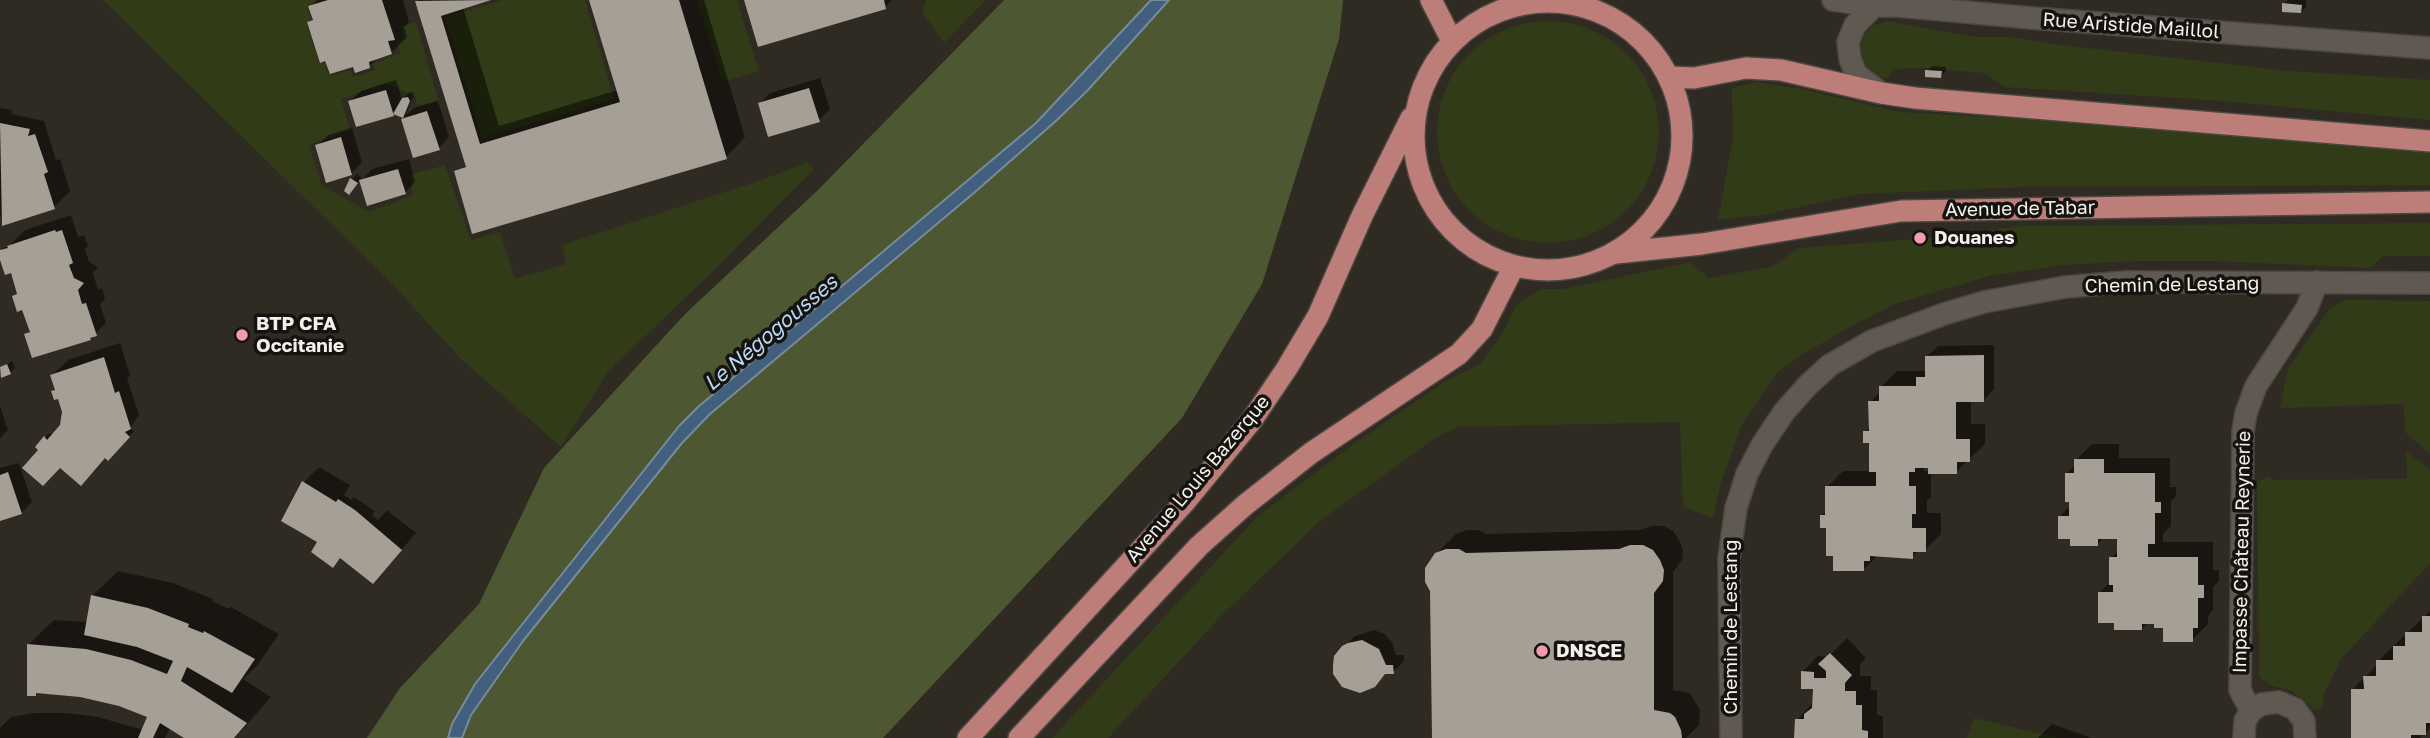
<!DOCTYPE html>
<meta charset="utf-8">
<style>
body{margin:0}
canvas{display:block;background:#2f2a22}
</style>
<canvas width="2430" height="738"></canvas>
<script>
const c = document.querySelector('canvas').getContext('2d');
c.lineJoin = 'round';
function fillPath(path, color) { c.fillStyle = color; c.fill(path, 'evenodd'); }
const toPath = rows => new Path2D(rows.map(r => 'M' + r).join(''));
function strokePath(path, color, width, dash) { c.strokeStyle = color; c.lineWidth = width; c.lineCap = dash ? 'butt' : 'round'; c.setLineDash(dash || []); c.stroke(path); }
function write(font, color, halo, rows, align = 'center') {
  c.font = font + ' "Golos Text",sans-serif'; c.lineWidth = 7; c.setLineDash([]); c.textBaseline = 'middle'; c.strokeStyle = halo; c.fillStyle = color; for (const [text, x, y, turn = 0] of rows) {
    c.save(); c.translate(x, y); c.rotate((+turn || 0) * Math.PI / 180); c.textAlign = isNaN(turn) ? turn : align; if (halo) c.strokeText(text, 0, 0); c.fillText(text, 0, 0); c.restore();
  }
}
fillPath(toPath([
 [103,0,323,0,307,5,311,20,306,22,319,63,324,63,330,76,350,70,353,77,375,70,373,64,400,53,397,42,404,39,401,27,416,22,438,100,417,106,416,97,386,83,341,99,350,130,309,145,322,186,369,212,413,195,410,175,445,165,471,240,500,232,515,279,566,264,562,245,759,181,807,162,814,169,713,271,608,372,561,447,461,359,394,286],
 [502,0,585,0,614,99,482,138,445,17],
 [697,0,737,0,759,71,723,82],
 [926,0,986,0,944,43,922,12],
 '1437 132a111 111 0 1 1 222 0a111 111 0 1 1-222 0Z',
 [1888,21,1975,37,2013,37,2061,45,2289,71,2430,80,2430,120,2209,100,2004,87,1985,73,1923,68,1895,69,1885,79,1868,71,1862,57,1860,41,1872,26],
 [1756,82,1801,89,1899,112,2094,123,2430,152,2430,185,2026,187,1859,194,1763,215,1718,220,1733,137,1732,88],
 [2430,223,2430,256,2383,256,2370,268,2214,261,2136,261,2064,265,1989,276,1895,304,1859,322,1798,357,1777,373,1742,424,1721,483,1713,518,1683,506,1680,422,1458,427,1435,438,1320,521,1223,614,1108,738,1052,738,1258,516,1358,441,1446,381,1480,364,1503,333,1516,305,1540,289,1563,289,1691,262,1708,278,1772,267,1799,248,1955,236,2019,226],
 [2347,300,2430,301,2430,454,2405,432,2404,404,2280,408,2288,368,2331,307],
 [2406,452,2430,469,2430,563,2341,659,2324,694,2322,709,2315,710,2292,691,2272,686,2259,677,2257,481,2271,476,2271,480,2407,479],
 [1974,718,2059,738,1967,738]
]), '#313b17');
fillPath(toPath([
 [1004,0,1343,0,1339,39,1262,284,1182,418,883,738,367,738,400,688,479,604,544,468,685,314,818,190]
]), '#4d5832');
const water = toPath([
 [1151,0,1169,0,1088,90,1057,120,975,192,710,414,682,443,523,641,471,715,462,738,448,738,452,724,475,684,679,426,698,407,1036,123,1151,0]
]);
fillPath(water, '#425f7d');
strokePath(water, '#778b9e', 2);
fillPath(toPath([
 [317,0,403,0,409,22,404,27,407,37,391,53,379,57,369,66,354,65,309,22,314,18,310,7],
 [418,0,487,0,463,7,499,126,618,90,590,0,704,0,745,137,726,157,456,172,467,165],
 [746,0,892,0,885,7],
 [2288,0,2306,0,2306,7,2301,12,2284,4],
 [1932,66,1946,67,1946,71,1941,76,1927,71],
 [820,78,830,109,819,120,760,103,770,93],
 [396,80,402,99,409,93,413,92,414,95,405,116,414,108,438,101,449,137,439,148,403,119,405,117,350,101,361,91],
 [0,108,12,110,11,114,44,121,56,160,60,159,70,191,54,207,3,224,0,215,0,128,5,129,6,126,0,124],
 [352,128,362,162,351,173,317,146,328,135],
 [409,159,415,182,405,193,368,204,361,178,354,188,352,179,357,174,363,179,372,169],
 [71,215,78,237,84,235,88,246,85,249,89,262,98,267,93,273,98,290,102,288,105,299,100,304,106,323,90,339,26,334,31,330,24,308,14,297,19,292,12,271,0,254,0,250,10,245,25,230],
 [120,343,130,375,127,378,139,415,130,428,134,431,113,454,106,457,81,484,46,444,45,437,50,433,53,436,62,426,67,410,53,391,56,388,52,375,68,360],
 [1994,345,1994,389,1984,400,1971,400,1971,424,1985,424,1985,444,1956,472,1931,472,1931,497,1927,500,1927,513,1941,513,1941,534,1925,550,1919,550,1912,557,1878,555,1863,570,1821,516,1827,510,1827,487,1843,471,1871,471,1871,441,1865,432,1871,426,1870,402,1881,391,1881,387,1897,371,1924,371,1927,369,1927,356,1938,346],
 [1924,466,1930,466,1930,471,1924,471],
 [12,361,15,368,10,373,2,376,0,368],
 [0,406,8,430,0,438],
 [2092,444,2119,444,2119,458,2170,458,2170,487,2176,487,2176,496,2171,501,2171,526,2163,534,2163,542,2213,542,2213,570,2219,570,2219,581,2213,587,2213,610,2208,616,2208,624,2192,640,2155,622,2148,622,2142,629,2115,621,2100,592,2111,581,2111,558,2119,550,2119,537,2104,537,2098,544,2072,537,2059,517,2071,505,2067,473,2076,464,2076,460],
 [19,463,32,502,21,513,0,516,0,468],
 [319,467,350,485,344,495,351,500,354,497,375,511,372,515,374,517,378,520,387,510,416,533,373,582,341,557,333,565,319,541,303,483],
 [1652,526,1664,526,1673,531,1679,540,1683,550,1682,560,1673,572,1673,690,1690,693,1700,710,1699,725,1686,738,1434,738,1431,591,1436,554,1456,534,1467,530,1479,530,1486,534,1640,530],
 [118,571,173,583,213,599,212,601,229,609,231,607,279,634,257,666,243,679,271,697,235,738,187,738,170,728,165,738,0,738,0,728,11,717,34,713,67,713,98,717,143,730,150,716,119,704,81,695,38,692,35,694,28,645,54,620,88,622,92,596],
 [2430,611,2430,728,2420,738,2390,738,2352,690,2378,664,2378,661],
 [1374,630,1384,634,1392,642,1396,655,1404,655,1404,661,1393,672,1387,672,1379,680,1343,647,1355,636],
 [1847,638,1866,658,1860,665,1860,676,1871,676,1871,690,1877,690,1877,715,1883,716,1883,738,1796,738,1797,720,1812,704,1815,688,1802,672,1818,656,1828,657],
 [2052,724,2092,738,2038,738]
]), '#0007');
fillPath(toPath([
 [328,0,382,0,395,40,388,41,392,54,369,62,370,68,355,73,353,67,330,74,325,61,320,63,307,22,313,20,308,6],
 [491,0,441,16,480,144,620,102,589,0,679,0,727,159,472,234,454,171,466,167,415,1],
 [744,0,884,0,886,9,758,47],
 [2282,3,2302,5,2301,13,2282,12],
 [1925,70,1942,71,1941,78,1925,77],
 [809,88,820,122,768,137,758,103],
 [386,90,394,116,356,127,348,101],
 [408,97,410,101,403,118,393,114,402,98],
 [427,111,440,150,413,158,401,119],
 [0,123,30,129,28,136,35,134,48,172,44,174,55,209,2,226],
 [341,137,352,175,326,183,315,145],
 [398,169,406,194,367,206,359,180],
 [350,178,358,183,349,195,344,191],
 [55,230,56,232,62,230,73,263,69,265,74,278,84,283,78,290,82,304,86,303,97,336,90,338,91,340,32,358,24,334,30,332,22,310,17,312,12,296,17,294,11,273,5,275,0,260,0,250,8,248,7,246],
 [1984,355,1984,402,1956,402,1956,439,1970,439,1970,462,1957,462,1957,474,1928,474,1928,468,1915,468,1915,472,1909,472,1909,486,1916,486,1916,514,1912,514,1912,528,1926,528,1926,552,1913,552,1913,559,1870,556,1870,561,1864,561,1864,571,1833,571,1833,556,1826,556,1826,528,1820,528,1820,515,1825,515,1825,486,1876,486,1876,472,1869,472,1869,443,1863,443,1863,431,1869,431,1868,401,1879,401,1879,386,1916,386,1916,377,1925,377,1925,356],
 [104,357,115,393,119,391,131,429,125,432,130,437,108,461,105,458,81,486,60,468,43,486,22,468,38,450,35,447,44,436,47,440,60,425,62,412,58,399,54,400,51,391,55,390,50,375],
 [7,364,11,374,1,378,0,367],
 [2074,459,2104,459,2104,473,2155,473,2155,502,2161,502,2161,513,2155,513,2155,544,2148,544,2148,557,2198,557,2198,585,2204,585,2204,598,2198,598,2198,628,2193,628,2193,642,2163,642,2163,628,2154,628,2154,624,2142,624,2142,630,2114,630,2114,623,2098,623,2098,592,2113,592,2113,585,2109,585,2109,557,2117,557,2117,539,2098,539,2098,546,2070,546,2070,539,2058,539,2058,516,2069,516,2069,502,2065,502,2065,473,2074,473],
 [8,472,22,514,0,521,0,475],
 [302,481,336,502,338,499,355,510,402,550,373,584,340,558,333,568,311,552,317,542,281,521],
 [1630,545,1643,545,1653,550,1660,560,1664,570,1663,581,1654,593,1654,710,1670,713,1675,717,1681,730,1682,738,1432,738,1430,591,1425,582,1425,568,1435,553,1446,549,1459,549,1466,553,1619,549],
 [91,595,148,608,189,624,188,627,203,633,204,631,255,659,232,693,187,667,181,681,247,723,234,738,184,738,160,723,153,738,138,738,147,717,119,706,80,697,36,693,36,696,27,696,27,644,86,649,131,660,167,674,173,661,137,647,84,635],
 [2422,616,2430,616,2430,723,2426,723,2426,735,2411,735,2411,738,2351,738,2351,689,2364,689,2363,676,2376,676,2376,660,2393,660,2393,646,2405,646,2405,632,2422,632],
 [1362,640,1379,649,1386,665,1393,665,1394,674,1385,674,1375,687,1360,693,1342,687,1333,674,1333,665,1334,656,1342,646,1348,643],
 [1830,653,1852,675,1845,683,1845,691,1856,691,1856,705,1862,705,1862,730,1868,731,1868,738,1794,738,1795,719,1804,719,1804,714,1812,708,1813,689,1801,689,1801,671,1814,672,1814,678,1826,678,1826,671,1818,664]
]), '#a59f95');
const minor = toPath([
 [1833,0,1874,6,1898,6,2032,18,2430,48],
 [1874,6,1855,25,1848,42,1850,59,1856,74,1881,93],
 [2251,711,2240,690,2243,431,2246,413,2256,386,2307,308,2317,282],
 [1731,738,1729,558,1736,508,1747,474,1762,445,1784,412,1808,385,1830,365,1872,341,1944,314,1984,302,2065,287,2126,282,2430,283],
 [2244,738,2245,721,2251,711,2262,704,2279,702,2295,709,2304,721,2305,738]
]);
const major = toPath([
 [1431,0,1452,41],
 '1414 136a134 134 0 1 1 268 0a134 134 0 1 1-268 0Z',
 [1670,77,1694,78,1746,68,1781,70,1881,93,1915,98,2430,141],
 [1616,253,1702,244,1901,211,2430,202],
 [968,738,1184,503,1252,420,1287,368,1318,316,1362,216,1411,118],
 [1019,738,1199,546,1245,505,1311,453,1459,354,1482,329,1514,266]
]);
strokePath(minor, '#4c4841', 24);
strokePath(major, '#4c4841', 24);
strokePath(minor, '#5f5951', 21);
strokePath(major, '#bd7e7a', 21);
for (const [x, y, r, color] of [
 [1920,238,7,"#f29aaf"],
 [242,335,7,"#f29aaf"],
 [1542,651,7,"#f29aaf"]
]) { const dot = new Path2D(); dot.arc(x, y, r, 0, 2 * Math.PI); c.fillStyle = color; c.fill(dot); strokePath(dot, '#15130f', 2.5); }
write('19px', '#f4f1ec', '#15130f', [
 ["Rue Aristide Maillol",2131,26,4],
 ["Avenue de Tabar",2020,209,-1],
 ["Chemin de Lestang",2172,285,-1],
 ["Avenue Louis Bazerque",1198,479,-50],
 ["Impasse Château Reynerie",2242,552,-89],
 ["Chemin de Lestang",1731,627,-90]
]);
write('bold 19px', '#f4f1ec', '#15130f', [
 ["Douanes",1934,238],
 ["BTP CFA",256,324],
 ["Occitanie",256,346],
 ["DNSCE",1556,651]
], 'left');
write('italic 21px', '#bad7f6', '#15130f', [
 ["Le Négogousses",771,333,-40]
]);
</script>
